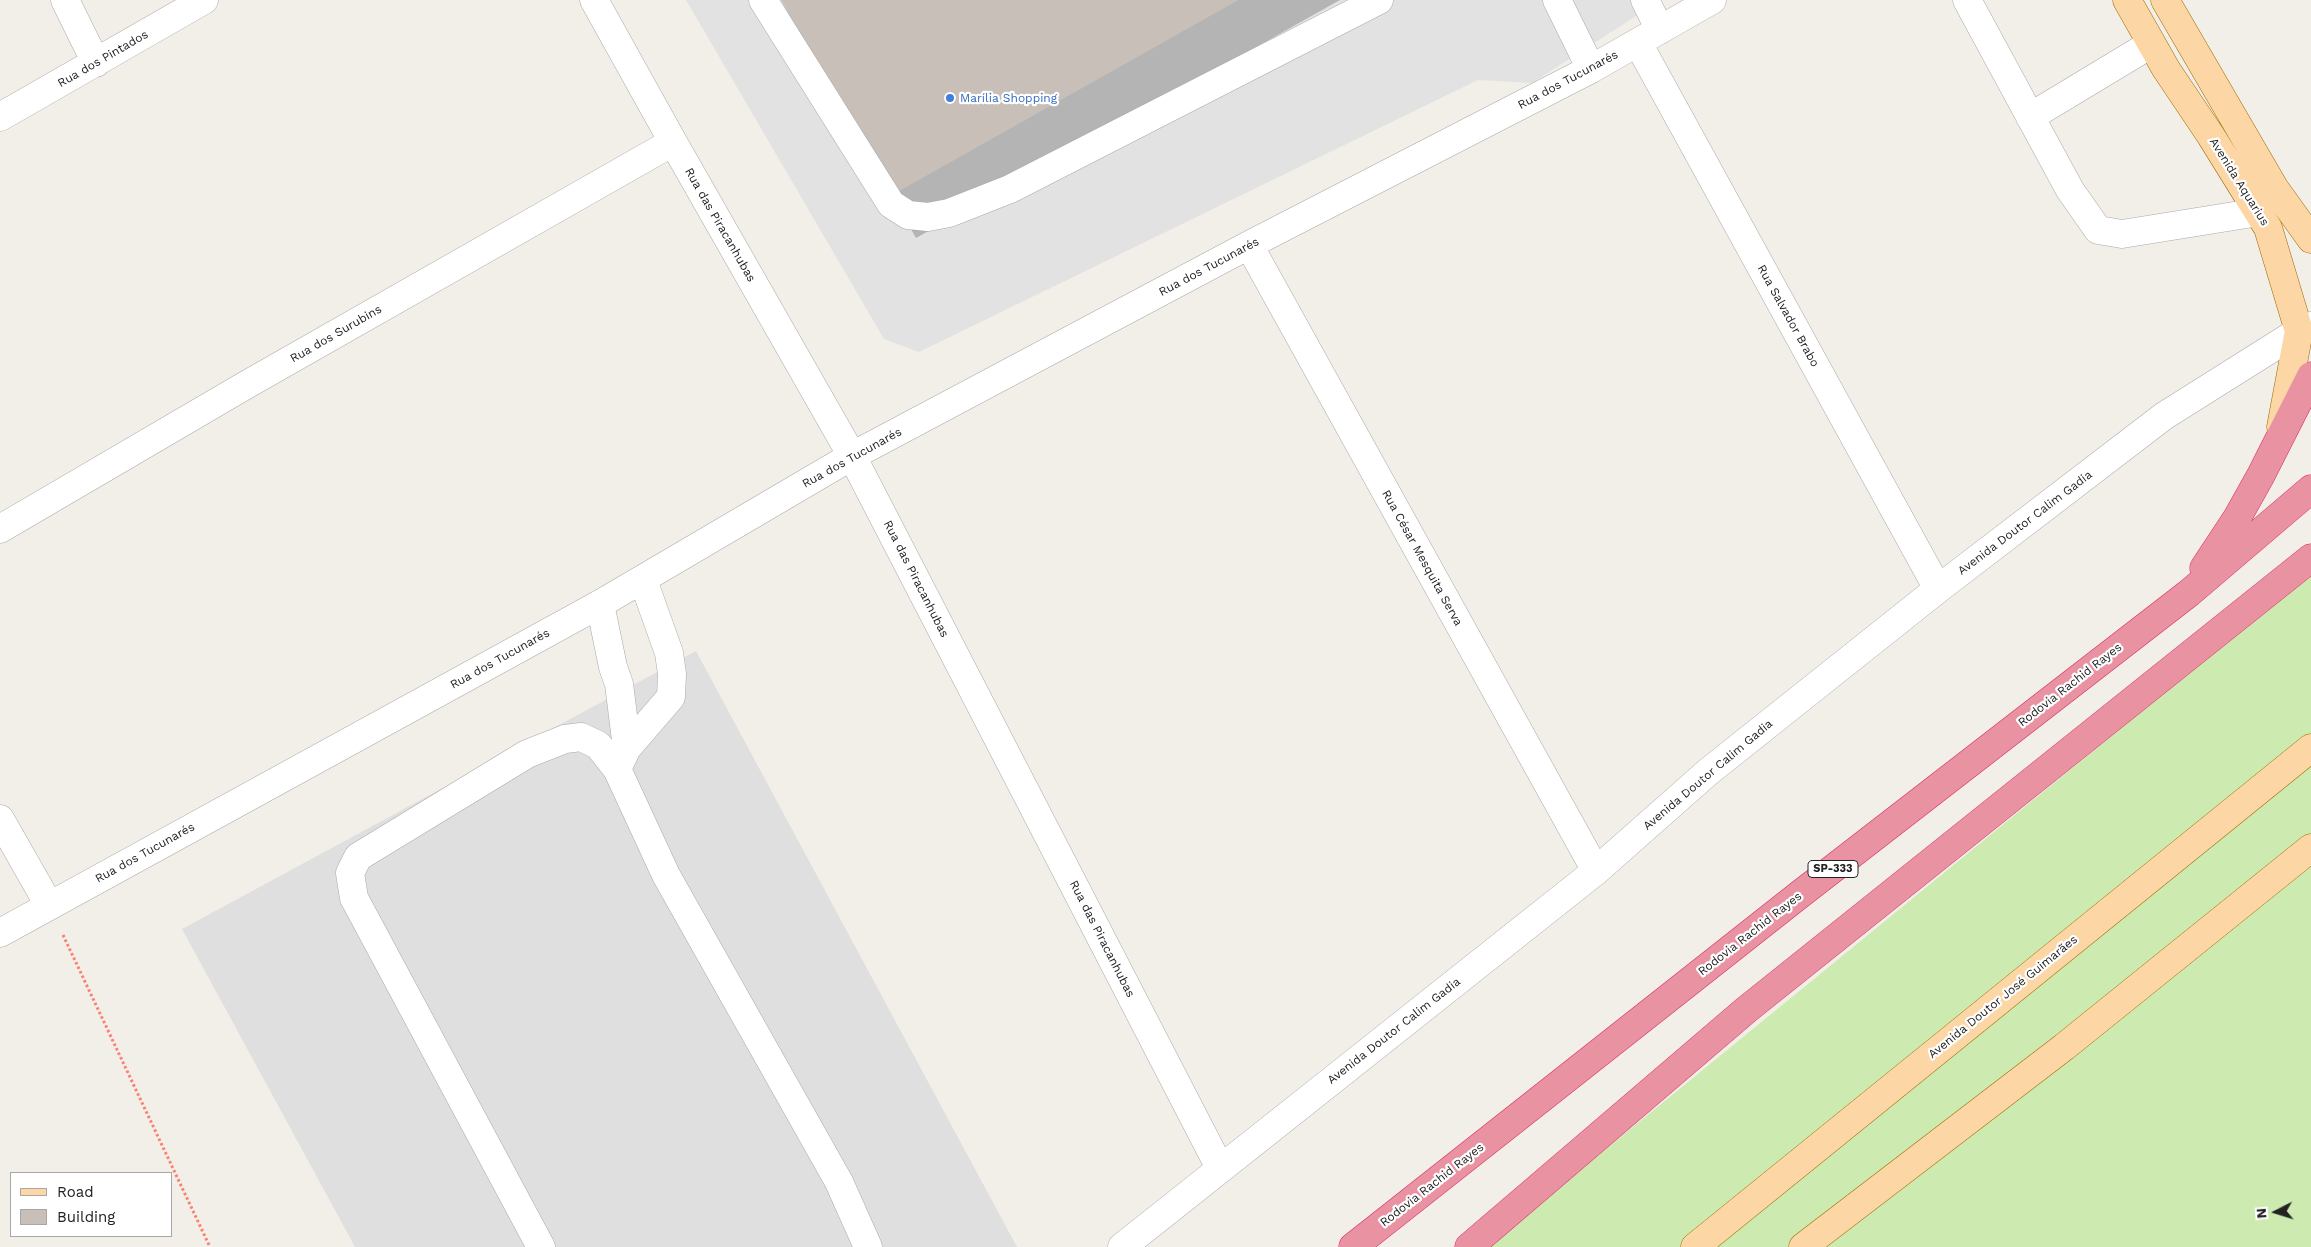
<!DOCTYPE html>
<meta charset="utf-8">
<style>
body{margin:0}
#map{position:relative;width:2311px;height:1247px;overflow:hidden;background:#f2efe9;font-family:"Work Sans",sans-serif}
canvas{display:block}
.legend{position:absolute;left:10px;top:1172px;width:162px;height:65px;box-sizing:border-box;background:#fff;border:1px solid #a7a7a7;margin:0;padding:6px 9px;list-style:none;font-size:15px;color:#222}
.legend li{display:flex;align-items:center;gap:10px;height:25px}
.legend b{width:25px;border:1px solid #a7a7a7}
.north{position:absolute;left:2251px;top:1187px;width:50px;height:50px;-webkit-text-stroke:4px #fff;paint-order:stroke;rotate:265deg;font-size:14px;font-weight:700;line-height:20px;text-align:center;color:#222}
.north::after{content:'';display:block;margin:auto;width:18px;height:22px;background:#222;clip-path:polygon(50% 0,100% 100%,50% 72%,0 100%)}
</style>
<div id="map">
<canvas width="2311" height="1247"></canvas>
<ul class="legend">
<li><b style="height:6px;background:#fcd6a4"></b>Road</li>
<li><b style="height:14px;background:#c7bfb8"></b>Building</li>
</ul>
<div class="north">N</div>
</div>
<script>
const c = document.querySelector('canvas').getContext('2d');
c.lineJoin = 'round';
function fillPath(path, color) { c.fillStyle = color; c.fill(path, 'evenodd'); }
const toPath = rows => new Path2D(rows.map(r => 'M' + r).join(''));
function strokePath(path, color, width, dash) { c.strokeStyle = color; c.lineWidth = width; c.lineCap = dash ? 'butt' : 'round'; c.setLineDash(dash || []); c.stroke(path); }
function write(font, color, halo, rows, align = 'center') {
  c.font = font + ' "Work Sans",sans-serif'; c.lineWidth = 4.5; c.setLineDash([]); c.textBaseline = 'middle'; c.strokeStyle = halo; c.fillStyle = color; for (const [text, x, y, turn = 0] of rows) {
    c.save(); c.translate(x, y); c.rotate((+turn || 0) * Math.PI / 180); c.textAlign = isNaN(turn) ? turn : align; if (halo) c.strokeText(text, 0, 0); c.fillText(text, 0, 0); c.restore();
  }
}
fillPath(toPath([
 [696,651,1017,1247,355,1247,182,929]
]), '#e0dfdf');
fillPath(toPath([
 [2311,573,2311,1247,1486,1247]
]), '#cdebb0');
fillPath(toPath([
 [686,0,781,0,890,196,1238,0,1661,0,1532,83,1478,80,919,352,884,339]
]), '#e2e2e2');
fillPath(toPath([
 [782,0,1340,0,916,238]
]), '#0003');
fillPath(toPath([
 [781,0,1238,0,890,196]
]), '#c7bfb8');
const minor = toPath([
 [65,0,96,63],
 [594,0,673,142,852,456,1220,1168],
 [763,0,891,204,908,215,928,217,949,213,1010,189,1379,0],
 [1557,0,1591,69],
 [1645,0,1660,30],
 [1967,0,2070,190,2098,230,2122,234,2259,212],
 [1638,43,1938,589],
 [0,117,204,0],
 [2030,117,2151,44],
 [1249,245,1596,871],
 [0,529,246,385,673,142],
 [600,604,613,667,619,684,627,748],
 [617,769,627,748,671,697,672,674,669,653,643,580],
 [0,819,49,905],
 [0,933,600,604,852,456,1249,245,1591,69,1712,0],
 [541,1247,354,898,350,873,358,857,527,754,565,739,581,737,598,745,617,769,666,875,839,1182,868,1247],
 [1122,1247,1596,871,1708,772,1938,589,2164,416,2299,331,2311,326]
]);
const major = toPath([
 [2127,0,2166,69,2211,136,2268,228,2299,331,2281,427],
 [2165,0,2275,189,2311,239],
 [1695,1247,2311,748],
 [1803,1247,2064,1047,2311,848]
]);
const highway = toPath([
 [2204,568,2237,518,2261,475,2311,376],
 [1353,1247,1799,895,2189,593,2311,489],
 [1469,1247,1746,1010,2311,558]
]);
strokePath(minor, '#a9a9a9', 29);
strokePath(major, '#a06b00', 29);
strokePath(highway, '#dc2a67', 29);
strokePath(toPath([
 [63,935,210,1247]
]), '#fa8072', 3, [2.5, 2.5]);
strokePath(minor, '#fff', 28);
strokePath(major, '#fcd6a4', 28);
strokePath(highway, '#e892a2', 28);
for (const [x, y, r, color] of [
 [950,98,5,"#3f7fe0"]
]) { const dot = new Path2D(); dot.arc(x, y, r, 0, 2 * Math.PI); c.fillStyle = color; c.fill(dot); strokePath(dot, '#fff', 2); }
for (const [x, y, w] of [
 [1833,869,50]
]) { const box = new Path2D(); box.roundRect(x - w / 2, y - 8.5, w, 17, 4); c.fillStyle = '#fff'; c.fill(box); strokePath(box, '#222', 1); }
write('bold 11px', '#222', null, [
 ["SP-333",1833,869]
]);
write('12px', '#222', '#fff', [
 ["Rua dos Pintados",103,59,-30],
 ["Rua dos Tucunarés",1568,80,-28],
 ["Avenida Aquarius",2239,182,58],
 ["Rua das Piracanhubas",720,225,60],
 ["Rua dos Tucunarés",1209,267,-28],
 ["Rua Salvador Brabo",1788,316,61],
 ["Rua dos Surubins",336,334,-30],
 ["Rua dos Tucunarés",852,458,-29],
 ["Avenida Doutor Calim Gadia",2025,523,-37],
 ["Rua César Mesquita Serva",1422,558,61],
 ["Rua das Piracanhubas",916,579,63],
 ["Rua dos Tucunarés",500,659,-29],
 ["Rodovia Rachid Rayes",2070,685,-38],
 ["Avenida Doutor Calim Gadia",1708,775,-40],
 ["Rua dos Tucunarés",145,853,-29],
 ["Rodovia Rachid Rayes",1750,934,-38],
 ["Rua das Piracanhubas",1102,939,63],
 ["Avenida Doutor José Guimarães",2003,997,-39],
 ["Avenida Doutor Calim Gadia",1394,1031,-38],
 ["Rodovia Rachid Rayes",1432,1185,-38]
]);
write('12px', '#366cbe', '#fff', [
 ["Marília Shopping",960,98]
], 'left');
</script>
